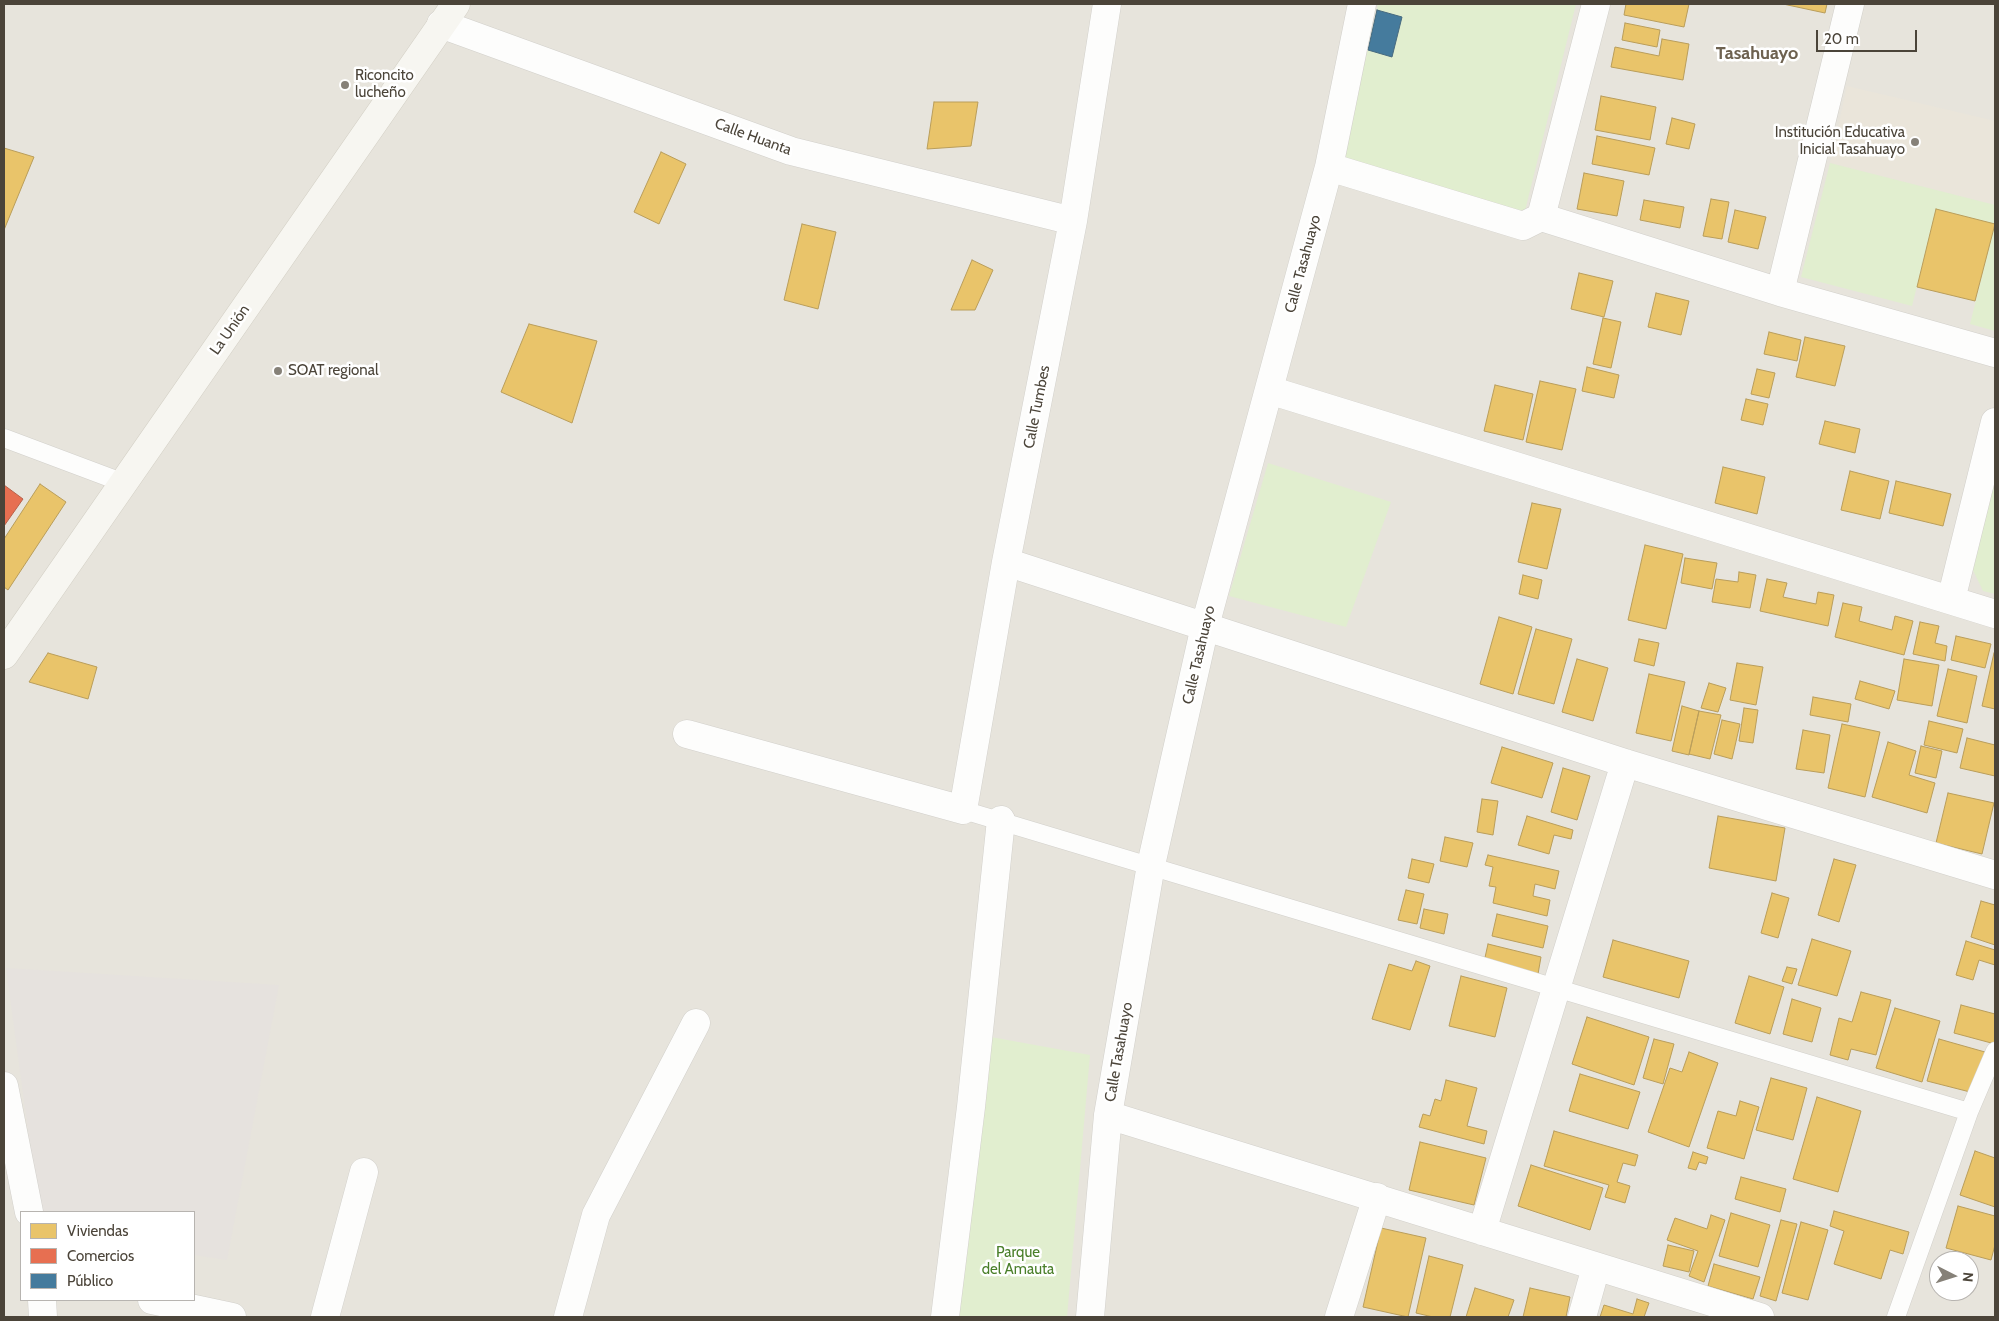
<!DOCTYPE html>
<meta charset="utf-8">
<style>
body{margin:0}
#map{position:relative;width:1999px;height:1321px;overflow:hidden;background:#f4f2ee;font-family:Cabin,sans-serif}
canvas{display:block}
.frame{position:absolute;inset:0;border:5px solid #4b4439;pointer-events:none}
.legend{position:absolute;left:20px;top:1211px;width:175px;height:90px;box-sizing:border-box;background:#fff;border:1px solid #b7b4b0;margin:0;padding:6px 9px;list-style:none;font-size:15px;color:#4b4439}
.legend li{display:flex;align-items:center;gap:10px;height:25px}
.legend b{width:25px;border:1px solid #b7b4b0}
.north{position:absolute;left:1929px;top:1251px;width:50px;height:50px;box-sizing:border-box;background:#fff;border:1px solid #b7b4b0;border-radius:50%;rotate:95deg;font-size:14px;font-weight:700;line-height:20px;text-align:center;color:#4b4439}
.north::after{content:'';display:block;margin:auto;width:18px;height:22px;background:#868178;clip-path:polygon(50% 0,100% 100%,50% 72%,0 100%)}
.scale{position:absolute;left:1816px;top:30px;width:101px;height:22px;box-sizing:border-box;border:2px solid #4b4439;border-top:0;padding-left:6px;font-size:15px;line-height:18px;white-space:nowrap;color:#4b4439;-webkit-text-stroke:4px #fff;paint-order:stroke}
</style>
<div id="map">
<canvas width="1999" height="1321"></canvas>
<div class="frame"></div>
<ul class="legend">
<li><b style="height:14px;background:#e9c46a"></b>Viviendas</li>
<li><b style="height:14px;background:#e76f51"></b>Comercios</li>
<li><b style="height:14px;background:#457b9d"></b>Público</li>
</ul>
<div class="north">N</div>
<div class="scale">20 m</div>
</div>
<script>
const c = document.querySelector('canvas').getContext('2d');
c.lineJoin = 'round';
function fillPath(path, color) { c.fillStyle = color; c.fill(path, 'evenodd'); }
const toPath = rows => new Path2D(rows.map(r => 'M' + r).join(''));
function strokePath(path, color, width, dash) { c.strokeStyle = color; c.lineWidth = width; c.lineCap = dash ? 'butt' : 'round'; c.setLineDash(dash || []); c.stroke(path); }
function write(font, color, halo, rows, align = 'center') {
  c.font = font + ' Cabin,sans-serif'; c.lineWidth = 5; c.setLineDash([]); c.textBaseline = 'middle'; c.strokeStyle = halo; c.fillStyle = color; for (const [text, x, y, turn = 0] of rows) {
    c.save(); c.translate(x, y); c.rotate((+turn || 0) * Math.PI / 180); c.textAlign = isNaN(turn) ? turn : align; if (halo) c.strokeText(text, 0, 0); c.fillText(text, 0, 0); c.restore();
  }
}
fillPath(toPath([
 [4,4,1995,4,1995,1317,4,1317],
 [21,1212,194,1212,194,1300,21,1300],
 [1939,1261,1969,1261,1969,1291,1939,1291]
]), '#e7e4dc');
fillPath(toPath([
 [6,968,279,985,227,1260,194,1255,194,1212,39,1212]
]), '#e6e2de');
fillPath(toPath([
 [1847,86,1995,121,1995,205,1830,163]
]), '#eae5da');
fillPath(toPath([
 [1378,4,1576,4,1523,219,1342,163],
 [1830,163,1995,205,1995,331,1970,324,1995,224,1936,210,1912,306,1801,277],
 [1268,463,1391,502,1346,627,1229,596],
 [1995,479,1995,594,1983,591,1972,568],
 [991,1037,1090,1055,1067,1317,957,1317]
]), '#e1eecf');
const homes = toPath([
 [1626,4,1689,4,1684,27,1624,15,1626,4],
 [1783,4,1827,4,1825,13,1783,4],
 [1625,23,1660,30,1657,47,1622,40,1625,23],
 [1662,39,1689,44,1683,80,1611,67,1615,47,1659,56,1662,39],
 [1601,96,1656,107,1650,140,1595,130,1601,96],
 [934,102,978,102,971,146,927,149,934,102],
 [1672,118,1695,124,1689,149,1666,144,1672,118],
 [1597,136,1655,148,1649,175,1592,164,1597,136],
 [4,148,34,157,4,230,4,148],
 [661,152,686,164,659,224,634,212,661,152],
 [1584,173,1624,181,1617,216,1577,209,1584,173],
 [1711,199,1729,202,1722,239,1703,236,1711,199],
 [1644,200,1684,207,1680,228,1640,220,1644,200],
 [1936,209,1995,224,1975,301,1917,287,1936,209],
 [1735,210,1766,217,1758,249,1728,242,1735,210],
 [802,224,836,232,818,309,784,300,802,224],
 [972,260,993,270,975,310,951,310,972,260],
 [1579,273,1613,281,1604,317,1571,309,1579,273],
 [1656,293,1689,301,1681,335,1648,327,1656,293],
 [1603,318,1621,322,1611,368,1593,364,1603,318],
 [529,324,597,341,572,423,501,392,529,324],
 [1769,332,1801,340,1797,361,1764,354,1769,332],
 [1805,337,1845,346,1835,386,1796,377,1805,337],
 [1587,367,1619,375,1614,398,1582,391,1587,367],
 [1757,369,1775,373,1769,398,1751,394,1757,369],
 [1540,381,1576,389,1562,450,1526,442,1540,381],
 [1495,385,1533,394,1523,440,1484,431,1495,385],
 [1746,399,1768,404,1763,425,1741,420,1746,399],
 [1825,421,1860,429,1855,453,1819,444,1825,421],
 [1723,467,1765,477,1757,514,1715,503,1723,467],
 [1850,471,1889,481,1880,519,1841,510,1850,471],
 [1896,481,1951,494,1943,526,1889,513,1896,481],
 [40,484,66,502,8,590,4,587,4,539,40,484],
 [1532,503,1561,509,1547,569,1518,562,1532,503],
 [1645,545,1683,554,1666,629,1628,620,1645,545],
 [1685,558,1717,563,1712,589,1681,583,1685,558],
 [1739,572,1756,575,1750,608,1712,602,1716,579,1738,582,1739,572],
 [1523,575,1542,580,1538,599,1519,594,1523,575],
 [1767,579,1787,583,1783,597,1816,604,1818,592,1834,595,1828,626,1760,611,1767,579],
 [1843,603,1862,607,1859,621,1892,630,1895,616,1913,621,1904,655,1835,637,1843,603],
 [1499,617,1532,627,1513,694,1480,684,1499,617],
 [1920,622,1939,626,1935,643,1947,646,1945,661,1913,654,1920,622],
 [1536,629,1572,639,1554,704,1518,694,1536,629],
 [1956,636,1991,644,1985,668,1951,660,1956,636],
 [1639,639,1659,643,1654,666,1634,661,1639,639],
 [48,653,97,667,88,699,29,682,48,653],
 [1994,653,1995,653,1995,709,1982,706,1994,653],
 [1577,659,1608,668,1593,721,1562,712,1577,659],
 [1904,659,1939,665,1932,706,1897,700,1904,659],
 [1737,663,1763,667,1756,705,1730,700,1737,663],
 [1948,669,1977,676,1967,723,1937,716,1948,669],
 [1649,674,1685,682,1671,741,1636,733,1649,674],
 [1860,681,1895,691,1889,709,1855,699,1860,681],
 [1709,683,1726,688,1718,712,1701,708,1709,683],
 [1813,697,1851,704,1848,722,1810,715,1813,697],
 [1682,706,1699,711,1689,755,1672,751,1682,706],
 [1744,708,1758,710,1753,743,1739,741,1744,708],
 [1699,711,1721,715,1710,759,1689,754,1699,711],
 [1722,720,1740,724,1732,759,1714,754,1722,720],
 [1929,721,1963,729,1957,753,1924,745,1929,721],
 [1842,724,1880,732,1865,797,1828,788,1842,724],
 [1803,730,1830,735,1824,773,1796,769,1803,730],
 [1967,738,1995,745,1995,776,1960,768,1967,738],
 [1888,742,1916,751,1909,775,1935,783,1927,813,1872,797,1888,742],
 [1921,746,1942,751,1936,778,1915,773,1921,746],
 [1502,747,1553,763,1542,798,1491,783,1502,747],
 [1563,768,1590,776,1577,820,1551,812,1563,768],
 [1948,793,1994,803,1982,854,1936,843,1948,793],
 [1482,799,1498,801,1493,835,1477,832,1482,799],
 [1527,816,1573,830,1571,839,1554,835,1549,854,1518,845,1527,816],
 [1718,816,1785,828,1776,881,1709,868,1718,816],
 [1445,837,1473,843,1467,867,1440,861,1445,837],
 [1488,855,1559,871,1555,889,1535,884,1533,896,1550,900,1547,916,1493,903,1496,887,1489,886,1493,867,1485,865,1488,855],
 [1412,859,1434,864,1429,883,1408,878,1412,859],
 [1834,859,1856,865,1839,922,1818,915,1834,859],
 [1406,890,1424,894,1417,924,1398,920,1406,890],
 [1772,893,1789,898,1778,938,1761,933,1772,893],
 [1981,901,1995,905,1995,945,1971,937,1981,901],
 [1424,909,1448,914,1444,934,1420,928,1424,909],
 [1497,914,1548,926,1543,948,1492,936,1497,914],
 [1812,939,1851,951,1837,996,1798,985,1812,939],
 [1613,940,1689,961,1679,998,1603,977,1613,940],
 [1966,941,1995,950,1995,965,1979,960,1973,980,1956,975,1966,941],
 [1488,944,1541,957,1538,974,1484,962,1488,944],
 [1416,961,1430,966,1410,1030,1372,1019,1389,964,1412,971,1416,961],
 [1787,967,1797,969,1792,984,1782,981,1787,967],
 [1461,976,1507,988,1495,1037,1449,1026,1461,976],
 [1749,976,1784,987,1770,1034,1735,1023,1749,976],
 [1861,992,1891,1000,1876,1055,1851,1049,1848,1060,1830,1055,1839,1018,1852,1022,1861,992],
 [1792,999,1821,1008,1812,1042,1783,1034,1792,999],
 [1961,1005,1995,1014,1995,1044,1954,1033,1961,1005],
 [1895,1008,1940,1021,1922,1082,1876,1068,1895,1008],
 [1587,1017,1649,1037,1634,1085,1572,1064,1587,1017],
 [1654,1039,1674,1044,1663,1084,1643,1078,1654,1039],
 [1939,1039,1985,1052,1974,1093,1927,1081,1939,1039],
 [1689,1052,1718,1063,1689,1147,1648,1132,1670,1068,1682,1072,1689,1052],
 [1580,1074,1640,1092,1628,1129,1569,1111,1580,1074],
 [1771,1078,1807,1088,1793,1140,1756,1130,1771,1078],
 [1446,1080,1477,1088,1467,1126,1487,1131,1484,1144,1419,1127,1423,1114,1430,1116,1435,1099,1441,1101,1446,1080],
 [1817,1097,1861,1111,1838,1192,1793,1179,1817,1097],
 [1740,1101,1759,1107,1744,1159,1707,1148,1718,1111,1736,1116,1740,1101],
 [1554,1131,1638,1155,1635,1166,1623,1163,1617,1182,1630,1186,1625,1203,1605,1197,1609,1185,1544,1166,1554,1131],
 [1420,1142,1486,1158,1474,1205,1409,1190,1420,1142],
 [1975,1151,1995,1158,1995,1207,1960,1195,1975,1151],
 [1693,1152,1708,1157,1706,1164,1699,1162,1696,1170,1688,1168,1693,1152],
 [1531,1165,1603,1188,1590,1230,1518,1206,1531,1165],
 [1741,1177,1786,1189,1780,1212,1735,1199,1741,1177],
 [1958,1206,1995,1216,1995,1245,1991,1260,1946,1248,1958,1206],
 [1834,1211,1909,1232,1903,1254,1890,1250,1881,1279,1834,1264,1844,1231,1830,1226,1834,1211],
 [1731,1213,1770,1225,1758,1267,1719,1256,1731,1213],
 [1711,1215,1725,1220,1704,1282,1689,1276,1698,1251,1667,1240,1675,1218,1707,1229,1711,1215],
 [1781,1220,1797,1224,1776,1301,1760,1296,1781,1220],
 [1801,1222,1828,1230,1808,1300,1782,1293,1801,1222],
 [1381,1228,1426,1238,1408,1317,1363,1307,1381,1228],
 [1668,1245,1694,1251,1689,1272,1663,1266,1668,1245],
 [1429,1256,1463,1265,1450,1317,1433,1317,1416,1313,1429,1256],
 [1714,1264,1760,1277,1753,1299,1708,1286,1714,1264],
 [1475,1288,1514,1300,1508,1317,1466,1317,1475,1288],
 [1530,1288,1570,1297,1566,1317,1523,1317,1530,1288],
 [1637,1299,1649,1303,1644,1317,1600,1317,1604,1305,1633,1314,1637,1299]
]);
fillPath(homes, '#e9c46a');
strokePath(homes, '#ba9e5b', 1);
const shops = toPath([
 [4,485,23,499,4,526,4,485]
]);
fillPath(shops, '#e76f51');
strokePath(shops, '#b8624a', 1);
const public = toPath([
 [1377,10,1402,17,1392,57,1368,50,1377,10]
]);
fillPath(public, '#457b9d');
strokePath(public, '#476a7f', 1);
const lane = toPath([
 [4,438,124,483],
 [963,810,1969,1112],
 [1896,1317,1969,1112,1995,1051]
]);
const street = toPath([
 [441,24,791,151,1073,221],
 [1329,167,1523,226,1541,217,1780,292,1995,353],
 [1541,217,1596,4],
 [1780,292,1850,4],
 [1269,390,1995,614],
 [1006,562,1625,763,1995,875],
 [1951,600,1995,422],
 [687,734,963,810,1006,562,1073,221,1107,4],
 [4,1086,29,1212],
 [1108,1115,1760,1317],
 [1482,1231,1625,763],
 [42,1300,43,1317],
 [152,1300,232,1317],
 [325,1317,364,1172],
 [568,1317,596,1215,696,1023],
 [945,1317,971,1107,1001,820],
 [1090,1317,1108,1115,1151,865,1205,626,1329,167,1362,4],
 [1339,1317,1377,1197],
 [1582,1317,1596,1267]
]);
const secondary = toPath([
 [4,655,456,4]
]);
strokePath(lane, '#d2d0cb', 19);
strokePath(street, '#d2d0cb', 29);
strokePath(secondary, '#d3cfc5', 29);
strokePath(lane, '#fdfdfc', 18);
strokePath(street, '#fdfdfc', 28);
strokePath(secondary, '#f7f6f1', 28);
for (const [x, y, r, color] of [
 [345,85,5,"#868178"],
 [1915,142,5,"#868178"],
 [278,371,5,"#868178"]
]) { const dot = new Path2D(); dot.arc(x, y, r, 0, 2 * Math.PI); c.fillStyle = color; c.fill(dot); strokePath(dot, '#fff', 2); }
write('15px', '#4b4439', '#fff', [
 ["Riconcito",355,76],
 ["lucheño",355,93],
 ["Institución Educativa",1905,133,"right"],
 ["Inicial Tasahuayo",1905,150,"right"],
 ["SOAT regional",288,371]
], 'left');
write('15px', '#4b4439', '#fff', [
 ["Calle Huanta",753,137,20],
 ["Calle Tasahuayo",1303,264,-75],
 ["La Unión",230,330,-55],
 ["Calle Tumbes",1037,407,-79],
 ["Calle Tasahuayo",1199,655,-77],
 ["Calle Tasahuayo",1119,1052,-80]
]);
write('15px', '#4a7f2a', '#fff', [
 ["Parque",1018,1253],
 ["del Amauta",1018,1270]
]);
write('bold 18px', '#6e6250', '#fff', [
 ["Tasahuayo",1757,54]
]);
</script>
